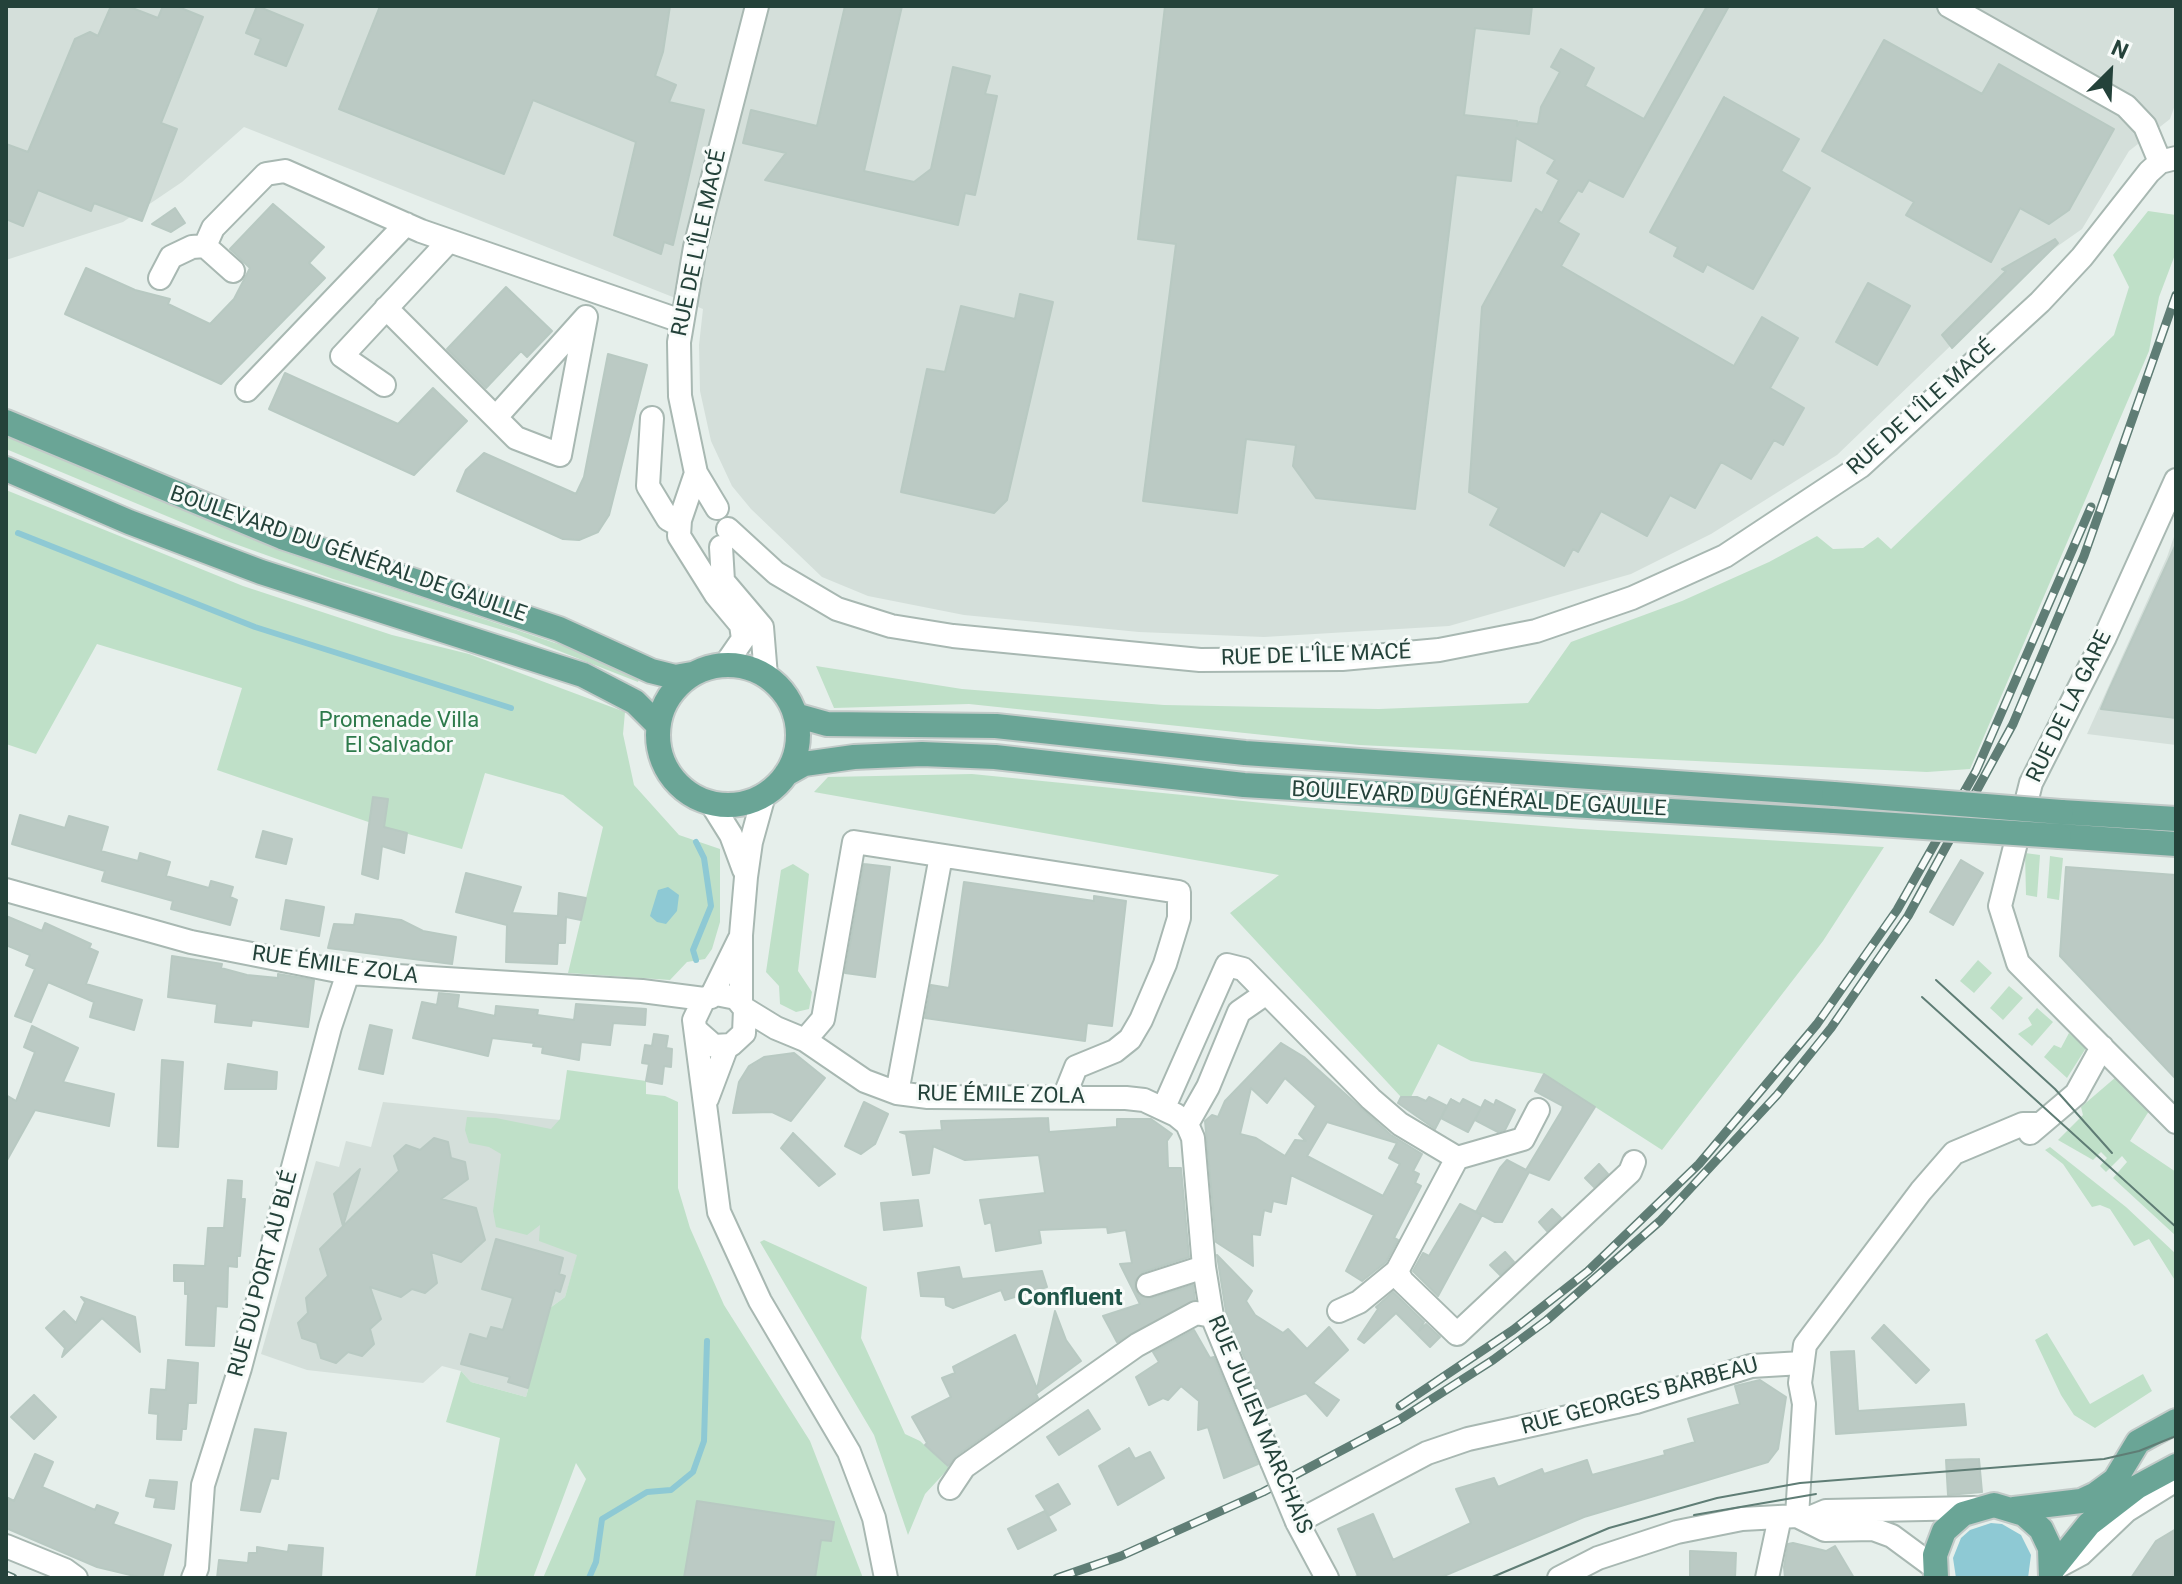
<!DOCTYPE html>
<meta charset="utf-8">
<style>
body{margin:0}
#map{position:relative;width:2182px;height:1584px;overflow:hidden;background:#e6efeb;font-family:Roboto,sans-serif}
canvas{display:block}
.frame{position:absolute;inset:0;border:8px solid #24423a;pointer-events:none}
.north{position:absolute;left:2070px;top:32px;width:80px;height:80px;-webkit-text-stroke:6px #f7fbf9;paint-order:stroke;rotate:24deg;font-size:22px;font-weight:700;line-height:32px;text-align:center;color:#24423a}
.north::after{content:'';display:block;margin:auto;width:28px;height:36px;background:#24423a;clip-path:polygon(50% 0,100% 100%,50% 72%,0 100%)}
</style>
<div id="map">
<canvas width="2182" height="1584"></canvas>
<div class="frame"></div>
<div class="north">N</div>
</div>
<script>
const c = document.querySelector('canvas').getContext('2d');
c.lineJoin = 'round';
function fillPath(path, color) { c.fillStyle = color; c.fill(path, 'evenodd'); }
const toPath = rows => new Path2D(rows.map(r => 'M' + r).join(''));
function strokePath(path, color, width, dash) { c.strokeStyle = color; c.lineWidth = width; c.lineCap = dash ? 'butt' : 'round'; c.setLineDash(dash || []); c.stroke(path); }
function write(font, color, halo, rows, align = 'center') {
  c.font = font + ' Roboto,sans-serif'; c.lineWidth = 6; c.setLineDash([]); c.textBaseline = 'middle'; c.strokeStyle = halo; c.fillStyle = color; for (const [text, x, y, turn = 0] of rows) {
    c.save(); c.translate(x, y); c.rotate((+turn || 0) * Math.PI / 180); c.textAlign = isNaN(turn) ? turn : align; if (halo) c.strokeText(text, 0, 0); c.fillText(text, 0, 0); c.restore();
  }
}
fillPath(toPath([
 [6,6,2176,6,2176,102,2170,119,2129,151,2082,229,2045,255,1837,455,1711,534,1631,574,1449,626,1264,637,1139,632,964,615,868,596,822,577,751,509,732,486,711,441,700,391,699,345,703,309,244,127,182,182,123,222,6,260],
 [2176,531,2176,745,2087,734,2167,557],
 [383,1102,560,1120,578,1254,565,1297,550,1308,526,1397,471,1382,461,1371,442,1366,423,1383,307,1370,261,1354,316,1161,339,1167,346,1141,371,1147]
]), '#d4dfda');
fillPath(toPath([
 [2148,211,2176,215,2176,252,2159,297,2149,351,1970,769,1927,772,1359,745,969,704,834,708,816,666,962,689,1164,705,1379,709,1528,703,1571,642,1682,601,1769,562,1817,536,1833,549,1863,548,1878,537,1891,549,2114,335,2129,287,2113,255],
 [6,436,273,548,579,651,639,679,638,682,516,634,333,579,224,540,6,449],
 [6,490,243,586,392,635,469,654,625,712,623,734,634,785,679,835,720,849,720,922,712,949,705,959,687,962,670,980,568,973,603,827,563,795,485,773,462,849,383,827,217,770,242,688,97,644,36,754,6,744],
 [972,774,1303,807,1581,829,1884,847,1823,941,1662,1150,1544,1074,1471,1061,1438,1044,1411,1097,1401,1097,1230,913,1279,875,814,792,828,777],
 [2025,853,2040,855,2037,897,2026,895],
 [2050,856,2063,858,2059,900,2047,898],
 [793,864,809,874,798,971,812,992,809,1009,796,1012,780,1004,779,986,766,972,781,870],
 [1978,960,1992,973,1974,993,1960,981],
 [2009,986,2023,998,2003,1020,1990,1008],
 [2037,1008,2053,1022,2032,1046,2018,1034,2032,1025,2028,1018],
 [2069,1033,2086,1048,2067,1078,2044,1057,2054,1045,2061,1048],
 [567,1070,646,1081,646,1094,665,1096,678,1102,678,1188,690,1228,724,1305,810,1441,863,1578,543,1578,586,1479,576,1463,533,1578,475,1578,500,1438,446,1422,461,1371,471,1382,526,1397,550,1308,565,1297,577,1255,539,1241,540,1225,527,1235,496,1227,493,1211,501,1154,489,1147,469,1143,465,1130,467,1117,496,1118,551,1129,560,1119],
 [2116,1077,2149,1111,2130,1141,2176,1172,2176,1236,2113,1178,2127,1162,2122,1156,2106,1172,2100,1166,2107,1158,2101,1152,2093,1160,2058,1140,2083,1115,2081,1107],
 [2050,1147,2126,1207,2176,1254,2176,1282,2149,1239,2134,1246,2110,1209,2100,1205,2092,1207,2063,1164,2045,1150],
 [764,1240,867,1287,861,1338,905,1434,920,1441,949,1468,925,1494,908,1535,874,1435,760,1242],
 [2047,1333,2090,1404,2143,1374,2152,1391,2095,1428,2074,1415,2061,1395,2035,1340]
]), '#bfe0c8');
fillPath(toPath([
 [668,887,679,895,677,911,666,924,657,922,650,916,658,890],
 [1991,1523,2002,1524,2021,1535,2031,1555,2028,1578,1956,1578,1953,1558,1961,1538,1970,1530]
]), '#8ec9d4');
strokePath(toPath([
 [18,533,255,627,511,708],
 [696,960,693,950,711,906,704,858,696,842],
 [589,1578,596,1562,602,1519,647,1492,671,1490,693,1472,704,1441,707,1341]
]), '#8ec9d4', 6);
const building = toPath([
 [111,6,127,6,158,18,163,6,176,6,203,17,161,123,177,129,142,221,94,203,91,211,38,190,23,226,6,219,6,144,28,152,75,39,90,32,98,36,111,6],
 [257,6,303,25,286,66,255,54,261,39,246,33,257,6],
 [380,6,670,6,663,52,655,76,676,85,669,102,704,110,673,245,664,242,661,254,614,235,636,142,533,100,504,174,339,109,380,6],
 [845,6,902,6,864,171,914,182,931,169,953,67,990,76,985,94,997,96,975,195,965,193,958,225,765,180,786,153,743,143,751,110,817,126,845,6],
 [1165,6,1532,6,1529,34,1475,28,1464,115,1517,121,1517,126,1519,122,1538,124,1541,107,1560,72,1551,67,1561,49,1594,68,1585,86,1644,119,1707,6,1729,6,1623,197,1589,180,1582,192,1578,190,1558,222,1579,234,1561,266,1734,366,1762,317,1798,338,1770,388,1804,408,1783,445,1774,440,1751,479,1721,462,1695,508,1670,495,1647,536,1601,511,1578,552,1573,549,1564,566,1490,525,1499,508,1469,492,1482,307,1536,209,1542,213,1559,180,1547,173,1555,160,1516,138,1511,181,1456,175,1415,509,1316,498,1293,466,1296,445,1246,439,1237,513,1143,501,1176,244,1138,239,1165,6],
 [1884,40,1982,94,1999,64,2114,129,2069,210,2049,224,2020,208,1991,262,1906,215,1914,202,1822,151,1884,40],
 [1724,97,1799,139,1781,171,1810,188,1753,289,1707,264,1703,272,1674,256,1678,247,1650,232,1724,97],
 [273,204,324,247,309,263,325,278,221,384,65,314,86,268,135,290,170,299,168,304,210,324,234,299,250,268,230,249,273,204],
 [175,208,185,223,171,232,152,224,175,208],
 [2055,239,2058,243,1952,348,1942,335,2006,271,2002,269,2055,239],
 [1868,283,1910,306,1877,365,1836,342,1868,283],
 [506,287,552,331,527,357,521,351,486,388,447,349,506,287],
 [1020,294,1053,302,1007,500,994,513,901,492,927,369,945,372,961,306,1015,319,1020,294],
 [608,354,647,365,609,515,598,532,579,540,563,539,457,491,466,470,484,453,576,494,584,477,608,354],
 [285,373,398,424,433,388,467,421,414,475,269,409,285,373],
 [2176,544,2176,718,2101,709,2109,690,2176,544],
 [373,797,388,799,384,827,407,833,404,853,382,846,378,879,362,874,373,797],
 [20,815,65,828,69,816,108,827,101,851,138,861,140,853,170,862,166,876,209,888,211,881,233,887,230,897,237,900,230,925,171,909,173,901,102,881,105,871,12,844,20,815],
 [263,831,292,839,286,864,256,857,263,831],
 [1961,860,1983,873,1953,925,1930,912,1961,860],
 [864,864,890,867,875,977,845,973,864,864],
 [2066,867,2176,875,2176,1079,2060,956,2066,867],
 [466,873,521,887,512,913,558,916,559,893,586,898,581,920,566,917,565,943,558,943,557,964,506,962,507,925,456,912,466,873],
 [964,882,1094,901,1094,896,1126,901,1112,1026,1087,1023,1085,1041,925,1018,931,985,949,988,964,882],
 [286,900,324,907,319,936,281,929,286,900],
 [356,914,401,920,423,931,456,937,452,964,328,948,334,924,354,925,356,914],
 [6,916,42,931,45,923,91,944,89,948,98,952,86,984,142,1000,134,1030,90,1017,94,1002,48,982,31,1022,15,1016,35,969,26,965,30,955,6,945,6,916],
 [172,956,222,964,221,968,247,975,278,978,278,974,314,980,308,1027,252,1020,251,1026,215,1022,217,1004,168,997,172,956],
 [439,993,459,995,457,1008,495,1016,496,1006,538,1010,537,1015,574,1020,576,1004,646,1009,645,1025,613,1023,610,1045,581,1042,579,1060,542,1053,543,1047,533,1046,534,1043,492,1038,488,1056,413,1038,422,1002,437,1005,439,993],
 [370,1025,392,1030,383,1074,359,1069,370,1025],
 [32,1026,78,1048,63,1082,114,1094,109,1126,35,1110,6,1162,6,1095,16,1101,35,1052,24,1047,32,1026],
 [654,1034,668,1036,666,1048,672,1049,671,1067,664,1066,662,1084,646,1081,649,1064,642,1063,645,1045,652,1046,654,1034],
 [1281,1043,1304,1057,1391,1135,1422,1154,1413,1171,1419,1174,1415,1183,1421,1186,1394,1238,1398,1240,1386,1262,1362,1281,1346,1271,1374,1215,1291,1175,1286,1204,1273,1201,1271,1212,1264,1210,1260,1235,1252,1234,1253,1266,1216,1242,1205,1121,1212,1115,1218,1117,1225,1101,1281,1043],
 [1285,1078,1316,1106,1299,1134,1306,1141,1295,1140,1285,1156,1256,1138,1240,1134,1251,1088,1267,1103,1285,1078],
 [1327,1122,1397,1143,1389,1158,1400,1164,1383,1196,1307,1156,1327,1122],
 [794,1053,825,1078,791,1121,772,1112,733,1113,739,1082,749,1066,764,1057,794,1053],
 [162,1060,183,1062,178,1147,158,1146,162,1060],
 [228,1064,277,1072,276,1089,225,1089,228,1064],
 [1544,1074,1595,1107,1549,1180,1529,1172,1502,1222,1495,1222,1476,1212,1500,1168,1507,1160,1526,1170,1562,1110,1563,1106,1535,1091,1544,1074],
 [1401,1097,1417,1097,1426,1101,1429,1097,1447,1106,1435,1129,1398,1103,1401,1097],
 [1451,1099,1460,1104,1463,1099,1481,1108,1468,1132,1441,1118,1451,1099],
 [1485,1100,1494,1105,1496,1100,1515,1110,1505,1130,1498,1132,1475,1120,1485,1100],
 [864,1102,888,1114,875,1144,861,1154,845,1146,864,1102],
 [1048,1118,1049,1132,1117,1127,1117,1119,1151,1119,1172,1134,1167,1141,1168,1168,1181,1168,1189,1257,1143,1272,1135,1281,1135,1289,1139,1296,1152,1298,1193,1285,1195,1300,1117,1342,1103,1316,1140,1304,1120,1264,1132,1263,1126,1230,1108,1233,1107,1227,1039,1230,1041,1243,996,1251,991,1222,985,1224,980,1200,1045,1193,1039,1155,965,1160,933,1146,929,1173,913,1175,906,1134,900,1132,942,1130,941,1121,1048,1118],
 [793,1133,835,1174,819,1186,781,1148,793,1133],
 [434,1138,448,1142,451,1158,465,1162,468,1179,441,1199,476,1208,485,1240,461,1262,431,1252,437,1283,425,1293,412,1289,401,1297,370,1287,381,1319,370,1329,374,1344,362,1356,348,1352,336,1363,321,1358,317,1343,302,1338,298,1323,308,1313,306,1298,328,1276,320,1249,399,1171,394,1156,406,1145,420,1150,434,1138],
 [1599,1164,1608,1174,1594,1187,1585,1178,1599,1164],
 [360,1169,343,1226,334,1194,360,1169],
 [228,1180,242,1181,241,1199,245,1199,240,1256,237,1256,237,1267,228,1266,227,1307,216,1306,214,1346,186,1345,188,1294,185,1294,185,1281,174,1281,174,1265,205,1266,208,1228,224,1228,228,1180],
 [918,1200,922,1226,884,1230,881,1203,918,1200],
 [1460,1204,1482,1215,1438,1296,1413,1271,1423,1253,1429,1256,1460,1204],
 [1552,1209,1561,1218,1547,1231,1539,1222,1552,1209],
 [496,1239,563,1258,559,1274,565,1276,560,1292,555,1290,528,1388,508,1382,510,1377,461,1364,470,1334,487,1339,491,1327,503,1330,513,1298,482,1289,496,1239],
 [1505,1252,1514,1262,1500,1275,1490,1265,1505,1252],
 [1217,1255,1252,1291,1246,1301,1255,1315,1283,1333,1288,1329,1307,1349,1329,1327,1348,1350,1313,1383,1339,1400,1327,1416,1306,1393,1265,1409,1226,1312,1217,1255],
 [959,1267,962,1279,1042,1271,1047,1287,1005,1300,1001,1290,953,1308,946,1305,945,1297,921,1296,918,1273,959,1267],
 [1393,1292,1424,1322,1419,1331,1426,1324,1440,1337,1430,1347,1396,1313,1364,1343,1358,1339,1378,1309,1376,1307,1393,1292],
 [81,1297,135,1317,140,1352,102,1318,62,1357,65,1348,46,1328,64,1311,76,1323,85,1302,81,1297],
 [1055,1311,1066,1340,1081,1361,1036,1394,1038,1398,956,1456,948,1466,925,1445,927,1443,912,1417,951,1397,942,1378,955,1373,953,1367,1015,1335,1037,1389,1055,1311],
 [1884,1325,1929,1370,1916,1383,1872,1338,1884,1325],
 [1194,1330,1210,1358,1214,1357,1258,1464,1224,1478,1208,1427,1198,1430,1199,1401,1181,1386,1168,1400,1163,1398,1149,1405,1136,1377,1159,1362,1153,1352,1194,1330],
 [1854,1351,1858,1411,1964,1404,1966,1425,1836,1434,1831,1352,1854,1351],
 [168,1360,198,1363,196,1403,188,1403,186,1429,182,1429,181,1440,157,1439,158,1414,149,1413,151,1389,166,1390,168,1360],
 [1760,1380,1786,1397,1778,1449,1768,1462,1584,1517,1439,1578,1352,1578,1358,1576,1338,1529,1373,1514,1393,1560,1471,1523,1456,1489,1494,1478,1498,1487,1542,1469,1544,1474,1587,1460,1592,1475,1665,1455,1664,1451,1695,1442,1688,1419,1740,1404,1735,1386,1760,1380],
 [34,1395,56,1417,34,1439,11,1417,34,1395],
 [1088,1410,1100,1429,1059,1455,1047,1437,1088,1410],
 [255,1429,286,1433,278,1479,271,1478,260,1512,241,1510,255,1429],
 [1129,1448,1135,1459,1150,1452,1164,1478,1118,1505,1099,1466,1129,1448],
 [35,1454,53,1462,42,1487,95,1510,97,1505,118,1513,113,1524,171,1545,162,1578,143,1578,97,1567,6,1528,6,1497,14,1501,35,1454],
 [1979,1459,1982,1492,1948,1495,1946,1460,1979,1459],
 [150,1480,177,1482,174,1509,154,1507,156,1498,146,1496,150,1480],
 [1058,1484,1070,1504,1049,1516,1036,1496,1058,1484],
 [697,1501,834,1522,831,1541,821,1540,815,1578,684,1578,697,1501],
 [1045,1511,1056,1530,1018,1549,1008,1529,1045,1511],
 [2176,1529,2176,1572,2172,1578,2131,1578,2156,1541,2176,1529],
 [1793,1543,1826,1551,1835,1546,1854,1578,1785,1578,1784,1567,1788,1544,1793,1543],
 [289,1545,323,1548,321,1578,217,1578,219,1560,248,1563,249,1553,257,1553,257,1547,288,1552,289,1545],
 [1690,1551,1736,1553,1735,1578,1690,1578,1690,1551]
]);
fillPath(building, '#bbcac4');
strokePath(building, '#b8c9c2', 2);
const minor = toPath([
 [1949,6,2126,106,2145,126,2160,162],
 [205,246,213,228,266,174,285,171,421,231,681,321],
 [160,278,171,257,192,247,205,246,233,271],
 [386,308,516,438,560,455,586,317],
 [384,385,342,356,449,241],
 [247,390,406,224],
 [497,416,586,317],
 [652,418,648,486,668,519,679,525],
 [696,473,680,520,679,536,716,595,741,625,743,639,725,665],
 [2176,480,2105,637,2031,783,2000,906,2018,963,2176,1122],
 [717,508,696,473,680,396,679,342,695,247,757,6],
 [728,529,776,573,837,609,891,626,953,636,1200,660,1342,659,1439,650,1536,631,1632,598,1725,556,1861,466,2040,302,2082,257,2149,172,2160,162,2176,158],
 [721,547,723,581,762,627,766,676],
 [711,803,731,835,744,870],
 [6,890,191,942,348,973,642,991,704,999],
 [711,997,739,940],
 [741,1003,741,935,746,877,751,842,764,795],
 [745,1009,776,1028,805,1040,865,1081,897,1093,928,1097,1126,1098,1144,1100,1176,1115,1187,1124,1193,1138,1204,1267,1212,1316,1272,1462],
 [697,1031,714,1046,731,1045,744,1033,745,1009,736,998,716,994,704,999,694,1020,719,1212,760,1301,849,1452,874,1518,886,1578],
 [805,1040,823,1019,854,842,1179,892,1179,918,1165,964,1141,1020,1130,1039,1115,1051,1076,1067,1064,1097],
 [897,1093,941,856],
 [707,1099,727,1046],
 [1164,1107,1227,965,1243,969,1371,1099,1400,1124,1457,1158],
 [1538,1110,1523,1139,1457,1158,1397,1271,1402,1281,1457,1334,1630,1172,1634,1162],
 [1187,1124,1208,1087,1239,1012,1265,994],
 [2030,1133,2076,1094,2102,1047],
 [1148,1285,1204,1267],
 [1339,1311,1359,1302,1397,1271],
 [950,1488,964,1467,1137,1345,1196,1313,1212,1316],
 [1797,1516,1804,1404,1800,1383,1805,1345,1921,1191,1954,1153,2023,1124,2040,1124],
 [1807,1519,1826,1511,1974,1508],
 [6,1546,65,1570,76,1578],
 [2053,1569,2081,1554,2126,1511,2176,1480],
 [193,1578,197,1568,203,1485,240,1368,330,1027,348,973],
 [1327,1578,1297,1522,1427,1453,1468,1439,1636,1402,1751,1366,1802,1363],
 [1559,1578,1598,1558,1677,1532,1742,1519,1797,1516,1825,1530,1873,1529,1892,1536,1934,1567],
 [1767,1578,1780,1517]
]);
const major = toPath([
 [6,422,282,537,559,629,651,671,675,677,692,674],
 [6,469,129,522,261,572,583,675,635,702,658,725],
 '658 735a70 70 0 1 1 140 0a70 70 0 1 1-140 0Z',
 [795,715,827,724,996,726,1245,753,1834,794],
 [786,774,804,764,854,757,922,754,995,757,1244,785,1834,821],
 [2061,812,2176,819],
 [2059,836,2176,844],
 [2014,1509,2081,1501,2096,1494,2115,1480,2138,1442,2176,1421],
 [2052,1570,2089,1524,2137,1487,2176,1466],
 [1936,1578,1935,1555,1944,1531,1963,1514,1994,1505,2024,1514,2041,1529,2050,1548,2051,1578]
]);
strokePath(minor, '#a8b8b2', 26);
strokePath(major, '#c2cac8', 28);
strokePath(minor, '#fff', 22);
strokePath(major, '#6aa596', 24);
strokePath(toPath([
 [1936,980,2055,1089,2112,1153],
 [1922,997,2176,1227],
 [1694,1515,1816,1494],
 [1490,1578,1609,1528,1717,1498,1800,1483,2104,1459,2139,1451,2176,1436]
]), '#5f7d75', 2);
const rail = toPath([
 [1400,1406,1513,1330,1588,1271,1699,1164,1817,1024,1897,910,1976,771,2091,507],
 [6,1575,13,1578],
 [1057,1578,1121,1556,1263,1492,1399,1420,1493,1360,1547,1320,1660,1221,1777,1095,1831,1028,1908,916,2013,724,2084,556,2176,295]
]);
strokePath(rail, '#5f7d75', 9);
strokePath(rail, '#f7fbf9', 6, [18]);
const minorBridge = toPath([
 [1272,1462,1297,1522]
]);
const majorBridge = toPath([
 [1834,794,2061,812],
 [1834,821,2059,836]
]);
strokePath(minorBridge, '#a8b8b2', 26, []);
strokePath(majorBridge, '#c2cac8', 28, []);
strokePath(minorBridge, '#fff', 22);
strokePath(majorBridge, '#6aa596', 24);
write('22px', '#24423a', '#f7fbf9', [
 ["RUE DE L'ÎLE MACÉ",700,243,-78],
 ["RUE DE L'ÎLE MACÉ",1922,408,-42],
 ["BOULEVARD DU GÉNÉRAL DE GAULLE",348,555,19],
 ["RUE DE L'ÎLE MACÉ",1316,656,-2],
 ["RUE DE LA GARE",2070,707,-64],
 ["BOULEVARD DU GÉNÉRAL DE GAULLE",1479,800,3],
 ["RUE ÉMILE ZOLA",335,966,8],
 ["RUE ÉMILE ZOLA",1001,1096,1],
 ["RUE DU PORT AU BLÉ",264,1274,-75],
 ["RUE GEORGES BARBEAU",1640,1397,-15],
 ["RUE JULIEN MARCHAIS",1259,1425,67]
]);
write('22px', '#2d7a4b', '#f7fbf9', [
 ["Promenade Villa",399,721],
 ["El Salvador",399,746]
]);
write('bold 24px', '#1f5548', '#f7fbf9', [
 ["Confluent",1070,1299]
]);
</script>
